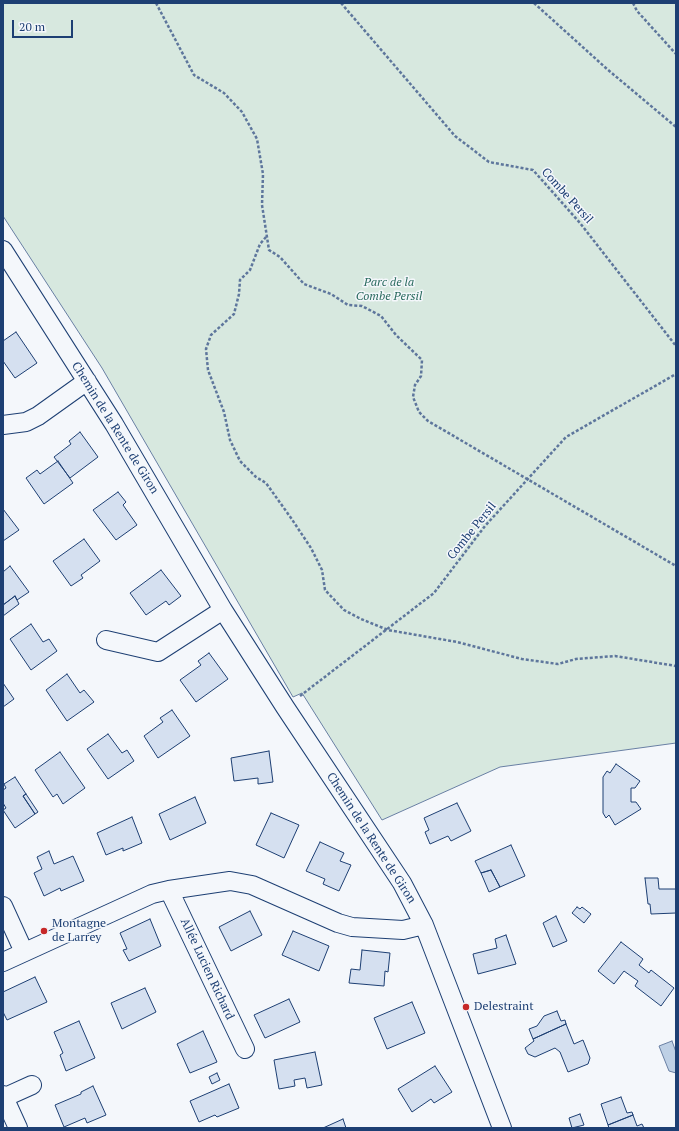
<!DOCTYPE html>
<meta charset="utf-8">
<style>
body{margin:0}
#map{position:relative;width:679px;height:1131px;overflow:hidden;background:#f4f7fb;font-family:"PT Serif",serif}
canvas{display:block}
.frame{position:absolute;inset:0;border:4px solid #1d3f73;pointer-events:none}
.scale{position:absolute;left:12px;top:20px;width:61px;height:18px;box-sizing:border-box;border:2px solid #1d3f73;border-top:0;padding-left:5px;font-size:12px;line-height:14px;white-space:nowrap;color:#1d3f73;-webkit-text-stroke:3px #f4f7fb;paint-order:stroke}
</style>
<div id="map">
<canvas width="679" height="1131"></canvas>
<div class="frame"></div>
<div class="scale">20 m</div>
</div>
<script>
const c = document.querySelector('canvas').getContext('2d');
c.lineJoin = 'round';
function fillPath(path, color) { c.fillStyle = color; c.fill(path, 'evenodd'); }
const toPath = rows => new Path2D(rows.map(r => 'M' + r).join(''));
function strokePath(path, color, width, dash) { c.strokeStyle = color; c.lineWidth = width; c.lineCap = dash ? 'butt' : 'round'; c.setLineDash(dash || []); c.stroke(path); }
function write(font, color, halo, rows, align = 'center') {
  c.font = font + ' "PT Serif",serif'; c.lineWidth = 3; c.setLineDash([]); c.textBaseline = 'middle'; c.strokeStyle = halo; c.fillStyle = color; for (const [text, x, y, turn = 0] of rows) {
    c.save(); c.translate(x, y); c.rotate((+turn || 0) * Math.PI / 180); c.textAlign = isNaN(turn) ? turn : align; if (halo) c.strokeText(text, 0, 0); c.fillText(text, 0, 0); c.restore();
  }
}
const green = toPath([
 [3,3,676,3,676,743,500,767,382,820,302,693,293,697,102,368,3,216,3,3]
]);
fillPath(green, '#d7e8df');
strokePath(green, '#687fa3', 1);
const water = toPath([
 [672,1041,676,1052,676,1073,669,1071,659,1046,672,1041]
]);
fillPath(water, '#bed0e5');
strokePath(water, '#687fa3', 1);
const building = toPath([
 [16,332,37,363,15,378,3,361,3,341,16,332],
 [80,432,98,457,70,478,54,457,71,444,69,441,80,432],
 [58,461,73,483,44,504,26,478,37,470,40,474,58,461],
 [118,492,126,502,123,505,137,525,116,540,93,510,118,492],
 [3,509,19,530,3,541,3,509],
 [84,539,100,561,81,575,83,578,71,586,53,561,84,539],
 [10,566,29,592,17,600,15,596,3,605,3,572,10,566],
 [161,570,181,596,169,605,166,601,146,615,130,593,161,570],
 [15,596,19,604,3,616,3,605,15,596],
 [31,624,43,642,49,639,57,651,31,670,10,639,31,624],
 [209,653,228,679,196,702,180,680,201,665,198,661,209,653],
 [67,674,80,693,84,690,94,702,67,721,46,690,67,674],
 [3,683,14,699,3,707,3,683],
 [172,710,190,736,158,758,144,736,163,722,160,718,172,710],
 [108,734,122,753,127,750,134,761,108,779,87,749,108,734],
 [269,751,273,782,258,784,258,778,234,781,231,758,269,751],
 [60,752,85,788,63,804,57,794,53,797,35,770,60,752],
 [616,764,640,781,635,788,631,788,631,802,636,802,641,809,615,825,609,815,606,818,603,813,603,777,607,771,610,773,616,764],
 [15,777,26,794,23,796,35,814,15,828,3,810,6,808,3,803,3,790,6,788,4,784,15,777],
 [26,794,38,812,35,814,23,796,26,794],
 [195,797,206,823,170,840,159,814,195,797],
 [457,803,471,831,451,841,448,836,430,844,425,832,429,830,424,818,457,803],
 [271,813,299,825,284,858,256,845,271,813],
 [132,817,142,843,123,851,123,848,106,855,97,833,132,817],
 [320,842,344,853,340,861,351,865,339,891,323,884,325,879,306,871,320,842],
 [511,845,525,876,500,887,491,870,481,873,475,861,511,845],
 [49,851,54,864,73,856,84,881,61,891,60,888,44,896,34,873,42,869,37,857,49,851],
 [491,870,500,887,489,892,481,873,491,870],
 [645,878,658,878,659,889,676,889,676,913,651,914,650,904,648,904,645,878],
 [577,907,580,909,582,907,591,914,584,923,572,913,577,907],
 [250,911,262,935,231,951,219,927,250,911],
 [556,916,567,941,553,947,543,923,556,916],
 [150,919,161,946,129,961,123,950,127,949,120,933,150,919],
 [293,931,329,946,319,971,282,955,293,931],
 [506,935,516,964,478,974,473,954,497,948,495,939,506,935],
 [621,942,643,959,639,965,649,973,651,970,674,988,661,1006,635,986,638,981,624,971,614,984,598,971,621,942],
 [362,950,390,953,388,972,385,971,384,986,349,983,351,969,360,970,362,950],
 [35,977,47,1002,7,1020,3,1012,3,992,35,977],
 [145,988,156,1012,122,1029,111,1003,145,988],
 [289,999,300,1022,265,1038,254,1015,289,999],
 [412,1002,425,1033,387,1049,374,1018,412,1002],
 [557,1011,561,1021,565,1020,566,1024,533,1039,529,1029,537,1026,544,1016,557,1011],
 [79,1021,95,1058,66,1071,60,1055,63,1053,54,1032,79,1021],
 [566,1024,574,1044,583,1040,590,1058,588,1064,568,1072,560,1052,555,1048,535,1057,528,1054,525,1048,534,1041,533,1039,566,1024],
 [203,1031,217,1062,190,1073,177,1044,203,1031],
 [315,1052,322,1085,307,1088,305,1078,294,1080,295,1086,279,1089,274,1060,315,1052],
 [435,1066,452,1092,434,1103,431,1099,412,1112,398,1089,435,1066],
 [217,1073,220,1080,212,1084,209,1077,217,1073],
 [229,1084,239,1108,217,1117,215,1115,199,1122,190,1101,229,1084],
 [93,1086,106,1115,87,1123,85,1118,64,1127,55,1105,81,1094,81,1092,93,1086],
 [621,1097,627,1113,632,1112,633,1115,608,1125,601,1104,621,1097],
 [580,1114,584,1125,572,1128,569,1118,580,1114],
 [633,1115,637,1126,642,1124,644,1128,609,1128,608,1125,633,1115],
 [343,1119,346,1128,323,1128,343,1119]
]);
fillPath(building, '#d5e0f0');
strokePath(building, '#1d3f73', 1);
const street = toPath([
 [3,250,114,424,223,610,285,707,402,883,424,925,502,1128],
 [3,425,26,422,38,416,87,381],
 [106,640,158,652,223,610],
 [169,890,245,1049],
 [3,906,24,952],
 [3,962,152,894,169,890,230,881,252,885,338,923,352,927,403,930,424,925],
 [3,1095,18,1128],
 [3,1098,32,1085]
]);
strokePath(street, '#1d3f73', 20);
strokePath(toPath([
 [156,3,194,75,224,93,242,112,257,139,263,174,262,205,269,250,280,257,304,284,331,294,348,305,362,306,381,316,396,335,422,360,421,376,415,385,413,397,419,412,428,421,676,566],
 [341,3,455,136,489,162,533,170,580,223,676,346],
 [534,3,607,69,676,127],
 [633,3,637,11,676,54],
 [266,237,260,244,250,270,240,280,239,294,234,314,211,335,206,349,208,370,224,412,230,440,240,461,256,477,266,483,291,518,311,548,322,570,325,590,344,610,361,619,388,630,457,642,522,659,558,664,576,659,615,656,676,666],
 [300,696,434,593,485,526,566,437,676,374]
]), '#5e769c', 2.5, [3, 2]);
strokePath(street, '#f4f7fb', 18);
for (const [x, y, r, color] of [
 [44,931,4,"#c62828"],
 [466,1007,4,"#c62828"]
]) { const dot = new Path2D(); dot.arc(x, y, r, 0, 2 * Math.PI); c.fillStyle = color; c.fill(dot); strokePath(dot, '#f4f7fb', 1.5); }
write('12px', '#1d3f73', '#f4f7fb', [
 ["Combe Persil",567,196,48],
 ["Chemin de la Rente de Giron",115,428,58],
 ["Combe Persil",472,531,-51],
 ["Chemin de la Rente de Giron",371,838,57],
 ["Allée Lucien Richard",207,969,65]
]);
write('italic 12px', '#2c6c60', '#f4f7fb', [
 ["Parc de la",389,283],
 ["Combe Persil",389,297]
]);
write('12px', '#1d3f73', '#f4f7fb', [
 ["Montagne",52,924],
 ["de Larrey",52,938],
 ["Delestraint",474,1007]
], 'left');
</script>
